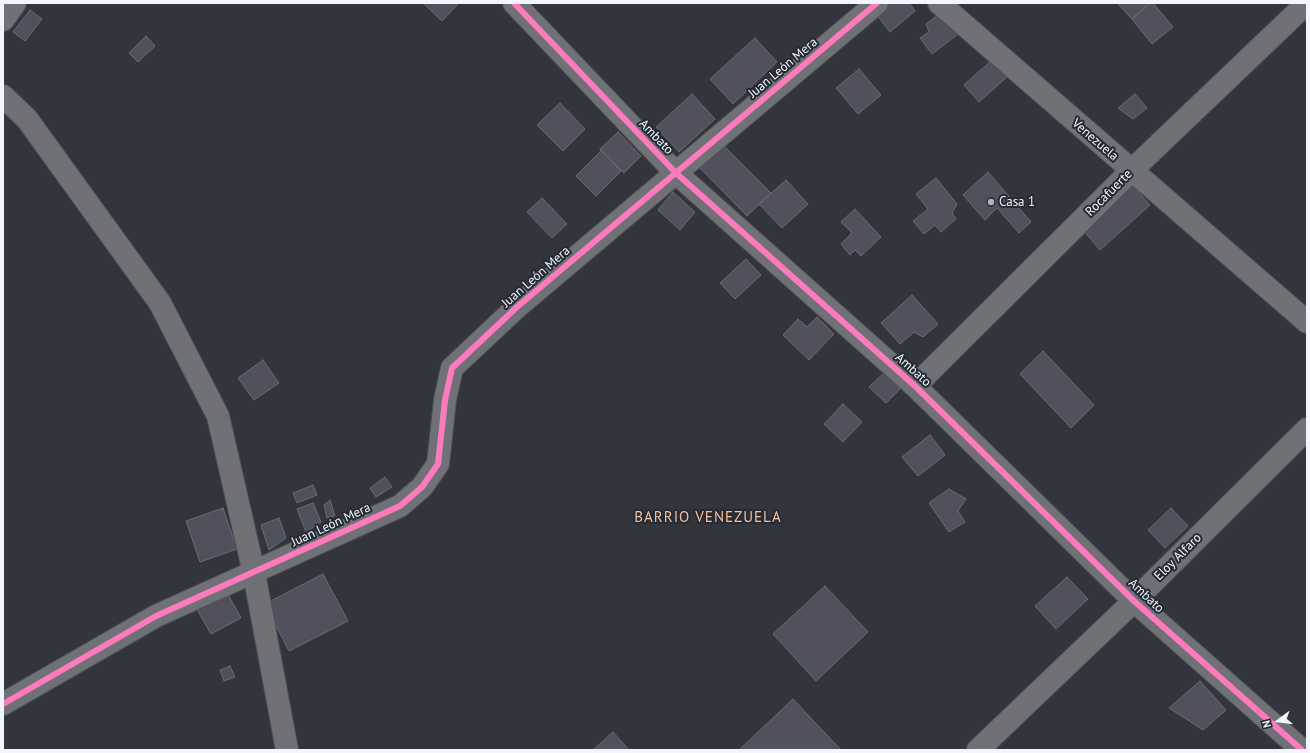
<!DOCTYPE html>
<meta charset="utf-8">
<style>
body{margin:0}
#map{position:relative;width:1310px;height:753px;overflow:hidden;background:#32353c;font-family:"PT Sans",sans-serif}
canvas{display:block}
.frame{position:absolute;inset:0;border:4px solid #f1f5fc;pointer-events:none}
.north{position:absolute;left:1258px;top:701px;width:40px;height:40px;-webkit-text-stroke:3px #252a35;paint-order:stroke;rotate:255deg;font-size:11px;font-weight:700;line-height:16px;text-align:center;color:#f1f5fc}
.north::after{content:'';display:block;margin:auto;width:14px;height:18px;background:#f1f5fc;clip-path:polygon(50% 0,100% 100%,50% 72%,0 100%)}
</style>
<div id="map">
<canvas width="1310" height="753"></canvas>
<div class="frame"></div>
<div class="north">N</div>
</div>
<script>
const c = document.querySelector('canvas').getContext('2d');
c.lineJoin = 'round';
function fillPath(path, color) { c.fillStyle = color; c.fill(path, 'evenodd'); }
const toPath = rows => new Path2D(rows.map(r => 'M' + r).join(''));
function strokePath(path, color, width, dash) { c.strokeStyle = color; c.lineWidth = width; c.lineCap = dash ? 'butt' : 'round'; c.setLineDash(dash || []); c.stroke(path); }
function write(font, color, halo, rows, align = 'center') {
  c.font = font + ' "PT Sans",sans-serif'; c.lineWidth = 4; c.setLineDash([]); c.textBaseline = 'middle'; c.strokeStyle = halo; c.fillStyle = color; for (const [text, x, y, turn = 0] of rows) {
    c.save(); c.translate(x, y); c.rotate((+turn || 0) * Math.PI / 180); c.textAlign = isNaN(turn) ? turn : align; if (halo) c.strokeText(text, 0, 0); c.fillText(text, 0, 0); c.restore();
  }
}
const building = toPath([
 [423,3,459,3,442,21,423,3],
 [890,3,909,3,915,11,890,32,876,14,890,3],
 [1117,3,1149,3,1132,19,1117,3],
 [1151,3,1153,3,1173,27,1152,44,1132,19,1151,3],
 [946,9,962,31,932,54,920,38,929,32,926,24,946,9],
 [30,10,42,19,25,41,13,32,30,10],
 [146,36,155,46,138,62,129,53,146,36],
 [755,38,777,62,733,104,710,79,755,38],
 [992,60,1007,77,979,102,964,85,992,60],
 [859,69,881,95,858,114,836,88,859,69],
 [692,94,715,119,679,152,656,127,692,94],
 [1135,94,1147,108,1133,119,1118,108,1135,94],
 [560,103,585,129,563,151,537,125,560,103],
 [618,132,641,156,624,173,600,149,618,132],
 [723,145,771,193,747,216,700,168,723,145],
 [600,149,621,171,596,196,576,176,601,151,600,149],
 [988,172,1031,222,1019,233,997,208,985,220,963,195,988,172],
 [936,178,957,204,952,213,956,219,941,232,935,225,924,234,913,221,928,209,916,194,936,178],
 [786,180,808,204,782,228,759,204,786,180],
 [1132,185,1150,205,1100,250,1083,230,1132,185],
 [673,192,695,212,680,230,658,210,673,192],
 [542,198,567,224,552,238,527,212,542,198],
 [855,209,881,237,861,256,855,250,850,255,841,244,852,233,841,222,855,209],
 [746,259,761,275,735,299,720,283,746,259],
 [912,295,938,324,923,337,914,332,900,344,881,323,912,295],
 [817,317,834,334,809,360,783,335,798,319,807,327,817,317],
 [1043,351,1094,405,1071,428,1020,374,1043,351],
 [263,360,279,383,254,400,238,378,263,360],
 [884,373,900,389,886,403,869,387,884,373],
 [843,404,862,422,843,442,824,424,843,404],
 [930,435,945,455,918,476,902,457,930,435],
 [385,477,392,487,376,497,370,488,385,477],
 [313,485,317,495,297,503,293,493,313,485],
 [949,489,966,499,958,511,965,522,949,532,929,503,949,489],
 [330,500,335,516,327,518,324,505,330,500],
 [313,503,321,522,306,532,297,509,313,503],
 [223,508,237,549,200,562,186,521,223,508],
 [1171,508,1188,526,1165,548,1148,530,1171,508],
 [279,518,286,538,269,550,261,525,279,518],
 [323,574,348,621,289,651,265,604,323,574],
 [1067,577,1088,599,1056,629,1035,606,1067,577],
 [825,586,868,632,816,681,773,634,825,586],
 [225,589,241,618,211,634,195,606,225,589],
 [230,666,235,677,224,681,220,670,230,666],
 [1200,681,1226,710,1203,730,1169,708,1200,681],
 [793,699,841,750,739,750,793,699],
 [613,732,629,750,593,750,613,732]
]);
fillPath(building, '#51505d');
strokePath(building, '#6b6b71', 1);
const minor = toPath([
 [514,3,676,173,915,386,1134,601,1302,750],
 [939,3,1307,322],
 [3,20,15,3],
 [3,96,27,119,160,303,218,416,254,573,287,750],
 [915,386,1131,171,1307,3],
 [3,704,156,616,400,506,422,487,438,464,445,400,452,368,517,307,877,3],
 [978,750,1134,601,1307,429]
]);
strokePath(minor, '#4f5156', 24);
strokePath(minor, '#6f7177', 22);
strokePath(toPath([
 [514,3,676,173,915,386,1134,601,1302,750],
 [3,704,156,616,400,506,422,487,438,464,445,400,452,368,517,307,877,3]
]), '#fd7abc', 6);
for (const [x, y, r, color] of [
 [991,202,4,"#aeb2b9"]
]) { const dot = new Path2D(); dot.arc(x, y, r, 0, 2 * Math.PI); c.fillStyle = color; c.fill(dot); strokePath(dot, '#252a35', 1.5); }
write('13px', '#f1f5fc', '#252a35', [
 ["Juan León Mera",783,68,-40],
 ["Ambato",656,137,46],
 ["Venezuela",1095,140,41],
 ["Rocafuerte",1109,193,-45],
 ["Juan León Mera",536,277,-41],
 ["Ambato",913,370,42],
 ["Juan León Mera",331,525,-25],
 ["Eloy Alfaro",1178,557,-45],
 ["Ambato",1146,596,43]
]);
write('13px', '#f1f5fc', '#252a35', [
 ["Casa 1",999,202]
], 'left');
c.letterSpacing = '1px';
write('15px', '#f8c19c', '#252a35', [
 ["BARRIO VENEZUELA",708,518]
]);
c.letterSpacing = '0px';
</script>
